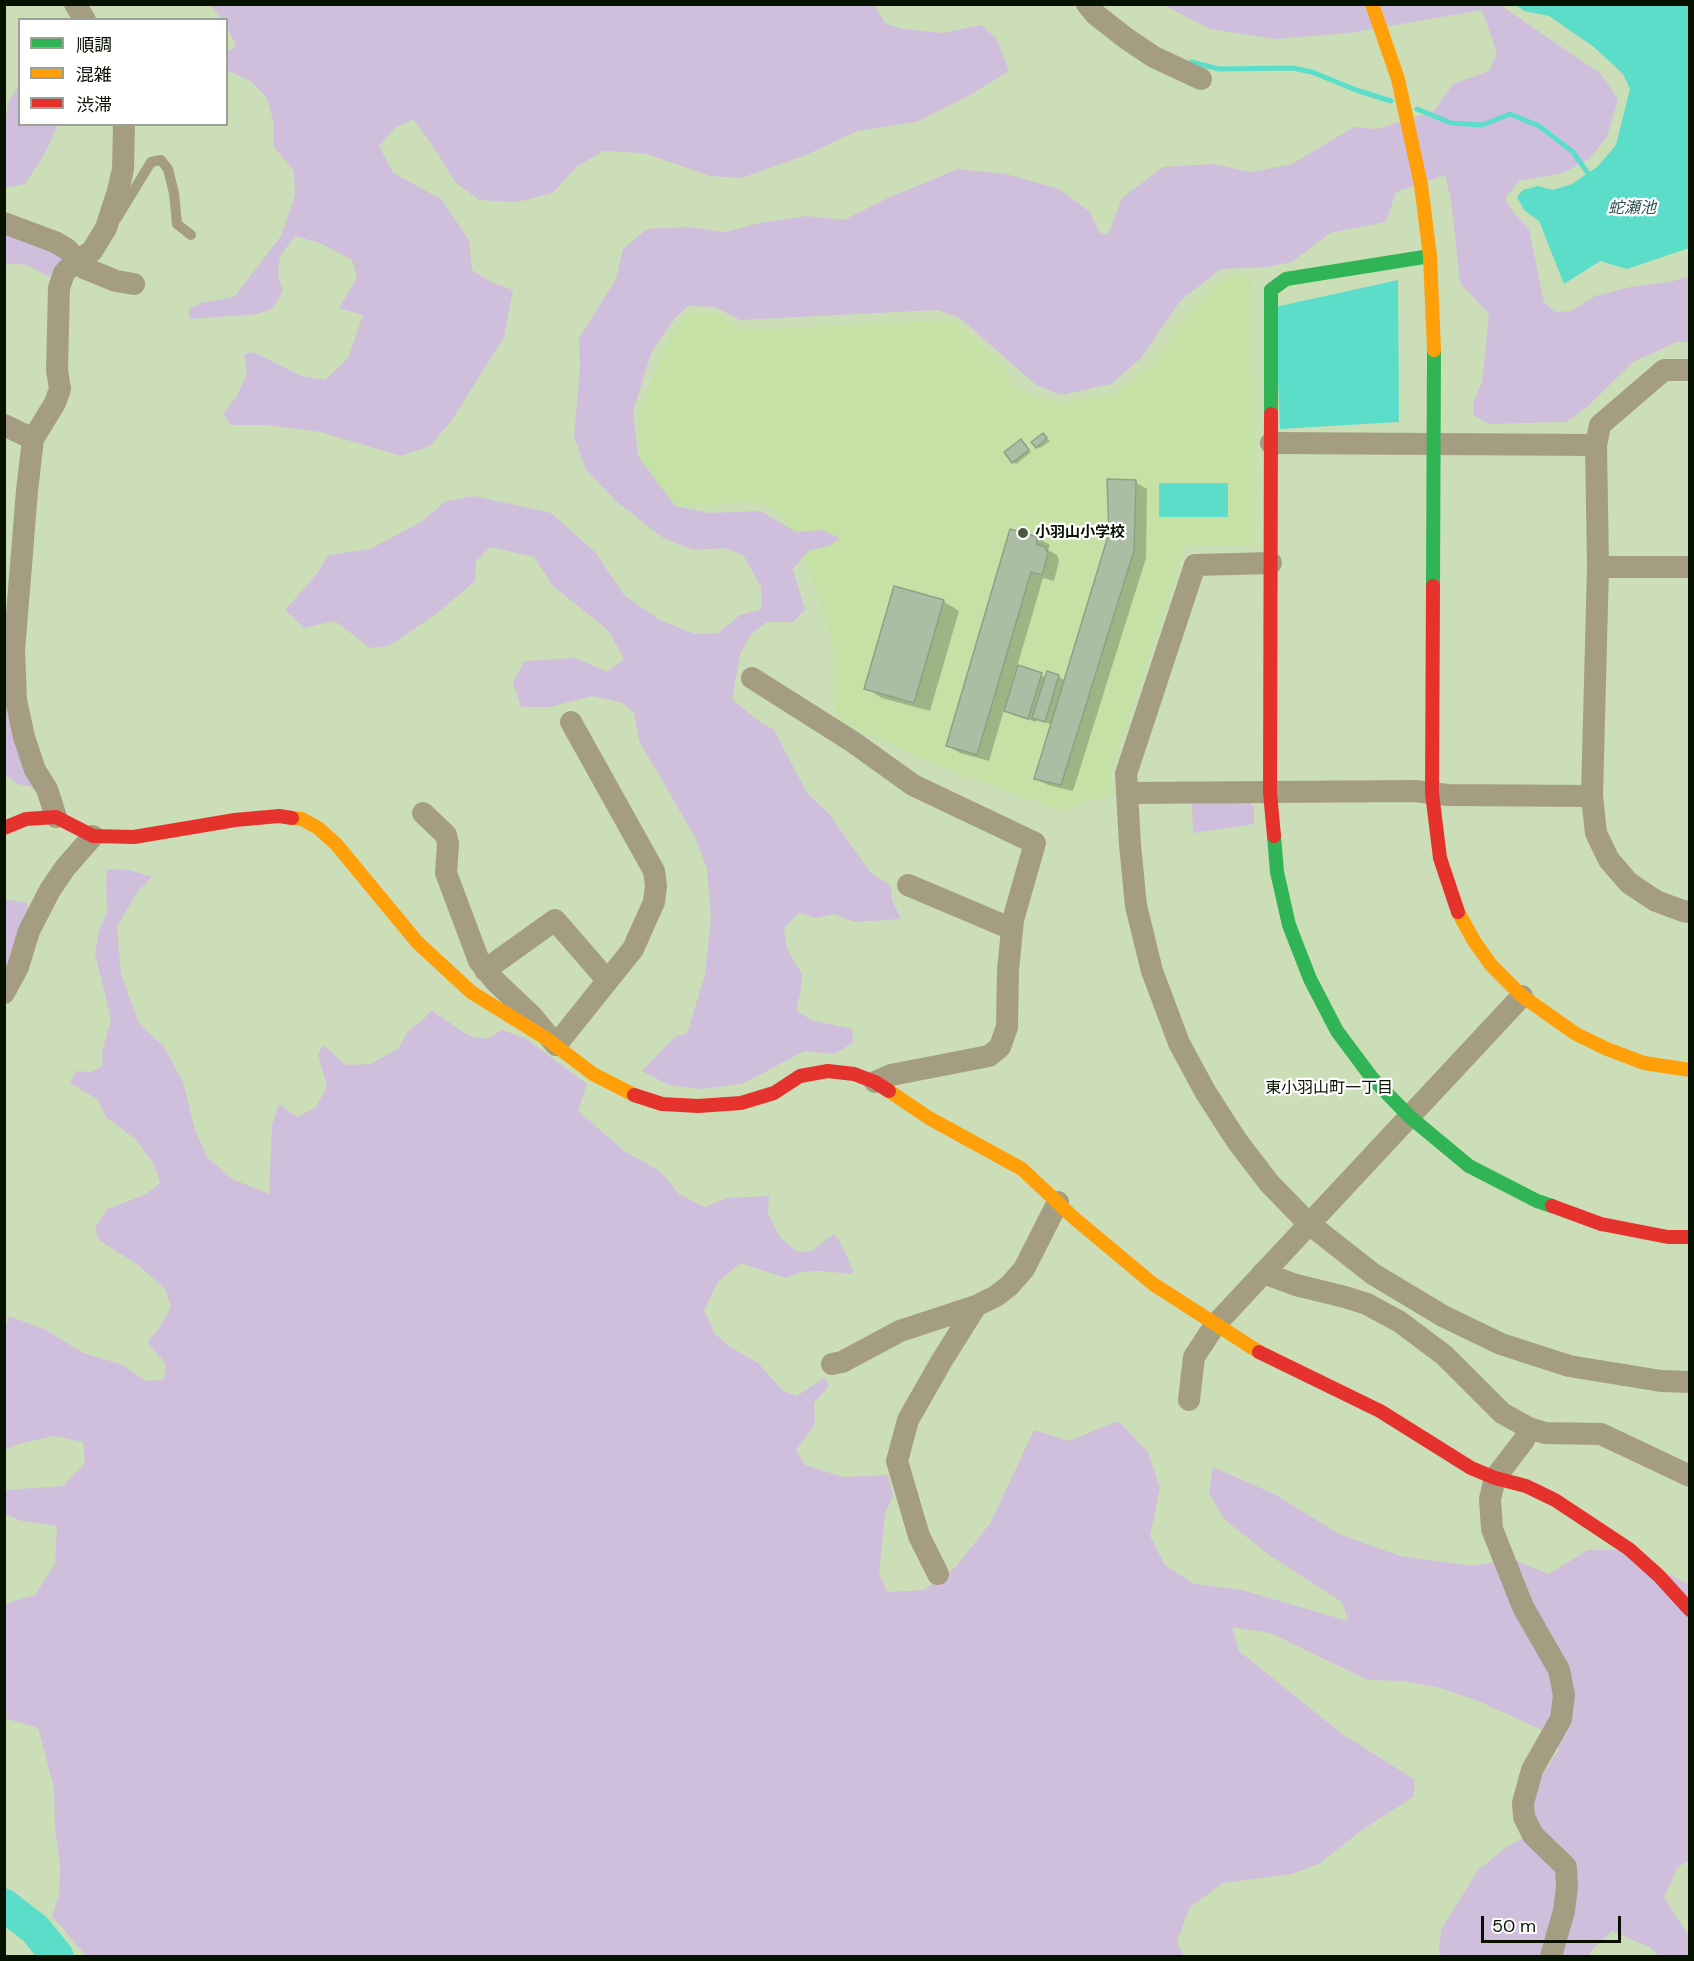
<!DOCTYPE html>
<meta charset="utf-8">
<style>
body{margin:0}
#map{position:relative;width:1694px;height:1961px;overflow:hidden;background:#cbdeb8;font-family:"DM Sans","Noto Sans JP",sans-serif}
canvas{display:block}
.frame{position:absolute;inset:0;border:6px solid #071100;pointer-events:none}
.legend{position:absolute;left:18px;top:18px;width:210px;height:108px;box-sizing:border-box;background:#fff;border:2px solid #9ca099;margin:0;padding:8px 10px;list-style:none;font-size:18px;color:#071100}
.legend li{display:flex;align-items:center;gap:12px;height:30px}
.legend b{width:30px;border:2px solid #9ca099}
.scale{position:absolute;left:1481px;top:1916px;width:140px;height:27px;box-sizing:border-box;border:3px solid #071100;border-top:0;padding-left:8px;font-size:18px;line-height:21px;white-space:nowrap;color:#071100;-webkit-text-stroke:4px #fff;paint-order:stroke}
</style>
<div id="map">
<canvas width="1694" height="1961"></canvas>
<div class="frame"></div>
<ul class="legend">
<li><b style="height:8px;background:#30b455"></b>順調</li>
<li><b style="height:8px;background:#ff9f0a"></b>混雑</li>
<li><b style="height:8px;background:#e5322d"></b>渋滞</li>
</ul>
<div class="scale">50 m</div>
</div>
<script>
const c = document.querySelector('canvas').getContext('2d');
c.lineJoin = 'round';
function fillPath(path, color) { c.fillStyle = color; c.fill(path, 'evenodd'); }
const toPath = rows => new Path2D(rows.map(r => 'M' + r).join(''));
function strokePath(path, color, width, dash) { c.strokeStyle = color; c.lineWidth = width; c.lineCap = dash ? 'butt' : 'round'; c.setLineDash(dash || []); c.stroke(path); }
function write(font, color, halo, rows, align = 'center') {
  c.font = font + ' "DM Sans","Noto Sans JP",sans-serif'; c.lineWidth = 4.5; c.setLineDash([]); c.textBaseline = 'middle'; c.strokeStyle = halo; c.fillStyle = color; for (const [text, x, y, turn = 0] of rows) {
    c.save(); c.translate(x, y); c.rotate((+turn || 0) * Math.PI / 180); c.textAlign = isNaN(turn) ? turn : align; if (halo) c.strokeText(text, 0, 0); c.fillText(text, 0, 0); c.restore();
  }
}
fillPath(toPath([
 [1230,274,1253,278,1256,545,1186,546,1111,771,1114,794,1060,810,922,760,837,719,833,695,834,650,818,594,798,545,785,520,774,509,752,502,681,507,647,490,640,460,639,413,670,334,689,313,716,313,742,330,954,320,1006,368,1012,388,1060,403,1115,394,1156,362,1175,330,1212,287]
]), '#c5e1a6');
fillPath(toPath([
 [210,5,874,5,885,23,902,29,944,33,981,25,996,38,1009,71,965,98,916,122,857,131,806,155,742,178,710,176,644,153,603,151,576,167,553,193,517,202,479,200,455,182,431,143,413,119,395,128,379,146,393,173,441,199,469,240,472,270,491,282,513,290,504,337,452,420,430,446,401,456,320,432,267,425,231,425,223,414,237,396,247,373,244,354,253,352,301,376,325,380,348,358,363,315,339,308,357,278,352,260,320,243,295,236,280,256,278,275,283,291,273,308,258,314,189,319,189,309,201,303,234,297,281,236,295,195,294,171,273,146,274,124,267,98,252,82,227,70,227,52,236,46,227,26,226,20,223,19],
 [1164,5,1500,5,1601,74,1618,99,1607,137,1589,159,1563,173,1519,181,1505,198,1512,211,1529,229,1544,302,1555,312,1571,311,1595,296,1630,287,1670,282,1689,276,1689,342,1677,342,1633,362,1587,407,1566,422,1489,424,1473,415,1474,400,1482,382,1489,314,1460,283,1451,200,1445,175,1396,192,1386,222,1330,233,1292,262,1267,267,1221,269,1181,300,1141,358,1111,384,1061,395,1036,385,960,318,937,310,740,320,715,307,688,306,675,318,652,351,633,411,638,456,675,506,710,513,761,511,796,532,822,530,840,538,831,545,808,551,793,569,805,610,793,622,767,622,750,635,740,655,732,699,756,719,774,730,807,793,829,814,870,872,891,886,892,900,901,919,855,922,834,914,817,918,799,913,784,928,787,949,802,974,801,989,796,1010,811,1020,852,1029,853,1043,834,1054,804,1051,742,1084,701,1089,669,1085,642,1071,676,1036,687,1034,705,974,711,918,707,869,695,837,639,741,634,713,623,703,592,696,550,707,521,707,513,682,525,661,576,658,607,672,624,659,609,631,553,586,534,557,490,547,476,561,475,581,436,614,389,646,370,648,335,621,304,628,285,610,314,577,329,555,370,549,421,522,446,501,474,496,551,513,595,552,624,595,660,620,695,634,718,633,740,615,762,609,761,587,743,555,725,548,694,550,663,538,617,502,586,470,574,436,580,368,579,338,616,279,623,249,647,229,688,227,725,232,760,223,807,216,844,220,888,198,958,169,1006,174,1059,189,1090,212,1099,232,1108,235,1122,198,1163,167,1213,164,1251,172,1292,164,1354,127,1377,129,1434,111,1453,84,1489,71,1497,53,1482,10,1349,33,1276,39,1210,29],
 [19,85,20,124,58,125,45,153,25,184,5,188,5,121,8,103],
 [4,228,65,259,49,277,27,265,5,263],
 [4,688,37,788,17,784,5,775],
 [1244,798,1254,807,1254,824,1193,833,1192,801],
 [108,869,130,870,152,877,137,892,117,927,121,975,139,1023,164,1047,183,1082,195,1130,207,1157,232,1179,269,1194,272,1125,279,1104,297,1117,316,1107,327,1087,318,1054,323,1045,346,1065,370,1064,398,1049,408,1031,424,1019,431,1010,469,1036,487,1039,502,1030,525,1038,587,1084,578,1111,623,1150,661,1172,679,1194,704,1207,727,1198,769,1196,768,1214,780,1237,796,1251,810,1252,834,1234,843,1247,854,1274,820,1271,801,1272,786,1278,740,1263,718,1282,704,1310,715,1334,729,1346,758,1363,783,1391,797,1396,824,1378,829,1386,814,1403,815,1420,812,1429,796,1450,805,1465,843,1477,888,1475,893,1495,885,1514,879,1573,887,1592,924,1590,956,1567,991,1522,1034,1430,1069,1441,1118,1421,1148,1452,1160,1488,1150,1536,1165,1565,1194,1584,1242,1590,1348,1621,1342,1602,1272,1557,1225,1520,1209,1493,1213,1467,1274,1494,1339,1534,1400,1556,1472,1566,1512,1559,1549,1574,1588,1550,1623,1550,1685,1583,1689,1582,1689,1860,1677,1868,1664,1898,1689,1936,1689,1956,1660,1956,1649,1947,1612,1931,1590,1952,1589,1956,1441,1956,1439,1951,1441,1930,1478,1870,1507,1847,1538,1830,1531,1812,1536,1785,1559,1749,1540,1729,1478,1701,1440,1688,1404,1681,1368,1680,1270,1633,1232,1627,1239,1651,1341,1733,1415,1780,1413,1797,1362,1830,1319,1864,1292,1874,1223,1883,1189,1908,1177,1942,1184,1956,86,1956,52,1916,59,1895,60,1865,55,1828,54,1788,38,1728,4,1718,5,1604,35,1595,55,1564,57,1526,22,1521,5,1514,5,1490,63,1486,85,1463,83,1442,53,1436,18,1444,5,1450,4,1333,9,1316,46,1330,83,1353,121,1364,146,1381,164,1380,166,1364,147,1342,158,1330,171,1307,165,1289,138,1265,99,1240,95,1228,107,1209,145,1195,160,1183,154,1164,135,1139,106,1117,97,1099,70,1083,76,1071,91,1072,103,1066,102,1052,111,1019,95,953,99,931,107,912,106,878],
 [4,899,27,903,29,914,5,972]
]), '#d0bfdc');
fillPath(toPath([
 [1516,5,1689,5,1689,248,1627,269,1600,261,1564,284,1539,221,1524,210,1517,197,1523,190,1538,186,1553,190,1572,184,1597,167,1616,145,1630,89,1623,74,1594,47,1549,16,1524,11],
 [1398,280,1399,422,1280,429,1275,307],
 [1159,483,1228,483,1228,517,1159,517]
]), '#5bddca');
fillPath(toPath([
 [1043,435,1050,441,1040,448,1037,447],
 [1021,441,1031,452,1016,464,1013,462],
 [1135,482,1147,489,1146,558,1073,791,1048,785,1036,779,1052,725,1037,719,1036,722,1014,715,1004,710,989,761,960,753,948,746,1038,538,1050,545,1048,550,1057,555,1059,561,1054,581,1043,578,1017,667,1046,677,1058,676,1066,681],
 [943,601,959,611,930,711,882,698,866,688]
]), '#0003');
strokePath(toPath([
 [1191,62,1219,69,1293,68,1312,72,1356,90,1391,101],
 [1417,109,1451,123,1482,125,1510,114,1539,126,1573,152,1587,172]
]), '#5bddca', 5);
strokePath(toPath([
 [4,1905,35,1929,57,1956]
]), '#5bddca', 33);
const building = toPath([
 [1043,433,1047,438,1036,448,1031,442,1043,433],
 [1021,439,1029,450,1012,463,1004,452,1021,439],
 [1107,479,1136,480,1134,551,1061,785,1034,779,1109,533,1107,479],
 [1010,529,1038,537,1036,544,1045,547,1048,554,1042,575,1031,572,977,755,946,746,1010,529],
 [894,586,944,600,914,703,864,689,894,586],
 [1018,665,1042,673,1028,719,1004,711,1018,665],
 [1047,671,1059,675,1045,722,1032,718,1047,671]
]);
fillPath(building, '#abbea4');
strokePath(building, '#8da186', 1.5);
strokePath(toPath([
 [117,218,151,162,161,160,168,169,174,193,177,224,191,235]
]), '#a59d82', 10);
strokePath(toPath([
 [75,4,85,20],
 [1087,4,1095,14,1127,39,1154,57,1201,79],
 [4,223,55,242,67,249,84,268,116,281,134,284],
 [1690,370,1664,370,1600,425,1596,445,1598,567,1592,796,1596,833,1609,860,1629,883,1656,901,1683,911,1690,912],
 [4,425,33,439],
 [1271,443,1596,445],
 [1271,563,1195,565,1126,774,1130,845,1136,906,1152,971,1179,1043,1206,1093,1237,1141,1269,1183,1308,1223,1373,1274,1443,1316,1501,1344,1569,1366,1661,1381,1690,1382],
 [1598,567,1690,567],
 [752,678,853,742,913,785,1035,843,1013,920,1008,970,1007,1027,1000,1047,989,1056,891,1075,875,1082],
 [1128,793,1415,791,1448,795,1592,796],
 [423,813,446,835,448,844,446,873,479,961,495,981,532,1016,556,1045,633,949,654,902,656,886,654,871,571,722],
 [56,817,47,789,35,770,24,737,16,700,14,651,27,491,33,439,55,403,60,389,57,370,59,288,64,273,76,261,92,251,106,228,118,191,123,169,124,124],
 [908,885,1012,929],
 [485,970,555,920,607,980],
 [4,993,18,967,29,931,50,890,65,868,93,836],
 [1263,1273,1296,1285,1345,1297,1367,1304,1400,1322,1444,1355,1502,1413,1529,1428],
 [832,1364,842,1362,900,1331,976,1306,996,1296,1009,1286,1024,1269,1058,1202],
 [1189,1400,1194,1357,1215,1325,1522,996],
 [938,1574,919,1536,897,1461,908,1420,941,1362,976,1306],
 [1551,1956,1564,1911,1567,1887,1566,1867,1533,1835,1524,1817,1523,1803,1532,1770,1561,1719,1564,1695,1559,1670,1523,1607,1492,1529,1490,1499,1495,1478,1524,1440,1529,1428,1545,1433,1601,1434,1690,1476]
]), '#a59d82', 22);
strokePath(toPath([
 [1271,414,1271,290,1286,279,1430,256],
 [1433,586,1434,350],
 [1274,836,1277,872,1289,925,1310,979,1337,1031,1372,1078,1410,1117,1469,1166,1537,1201,1552,1206]
]), '#30b455', 14);
strokePath(toPath([
 [1372,4,1398,79,1421,185,1430,256,1434,350],
 [292,818,302,819,318,828,336,844,417,942,471,992,547,1039,593,1074,634,1095],
 [1458,912,1474,941,1491,965,1522,996,1576,1034,1607,1049,1644,1063,1690,1070],
 [889,1091,929,1118,1022,1169,1074,1218,1153,1284,1259,1352]
]), '#ff9f0a', 14);
strokePath(toPath([
 [1271,414,1270,793,1274,836],
 [1433,586,1432,793,1440,858,1458,912],
 [4,828,26,819,56,817,93,836,134,837,235,820,279,816,292,818],
 [634,1095,662,1104,698,1106,741,1103,774,1093,800,1076,828,1071,854,1074,875,1082,889,1091],
 [1552,1206,1601,1224,1668,1237,1690,1237],
 [1259,1352,1380,1411,1471,1468,1495,1478,1526,1486,1555,1500,1629,1549,1659,1576,1690,1610]
]), '#e5322d', 14);
for (const [x, y, r, color] of [
 [1023,533,6,"#4c5940"]
]) { const dot = new Path2D(); dot.arc(x, y, r, 0, 2 * Math.PI); c.fillStyle = color; c.fill(dot); strokePath(dot, '#fff', 2); }
write('bold 15px', '#071100', '#fff', [
 ["小羽山小学校",1035,533]
], 'left');
write('italic 16px', '#30524f', '#fff', [
 ["蛇瀬池",1632,209]
]);
write('16px', '#071100', '#fff', [
 ["東小羽山町一丁目",1329,1089]
]);
</script>
